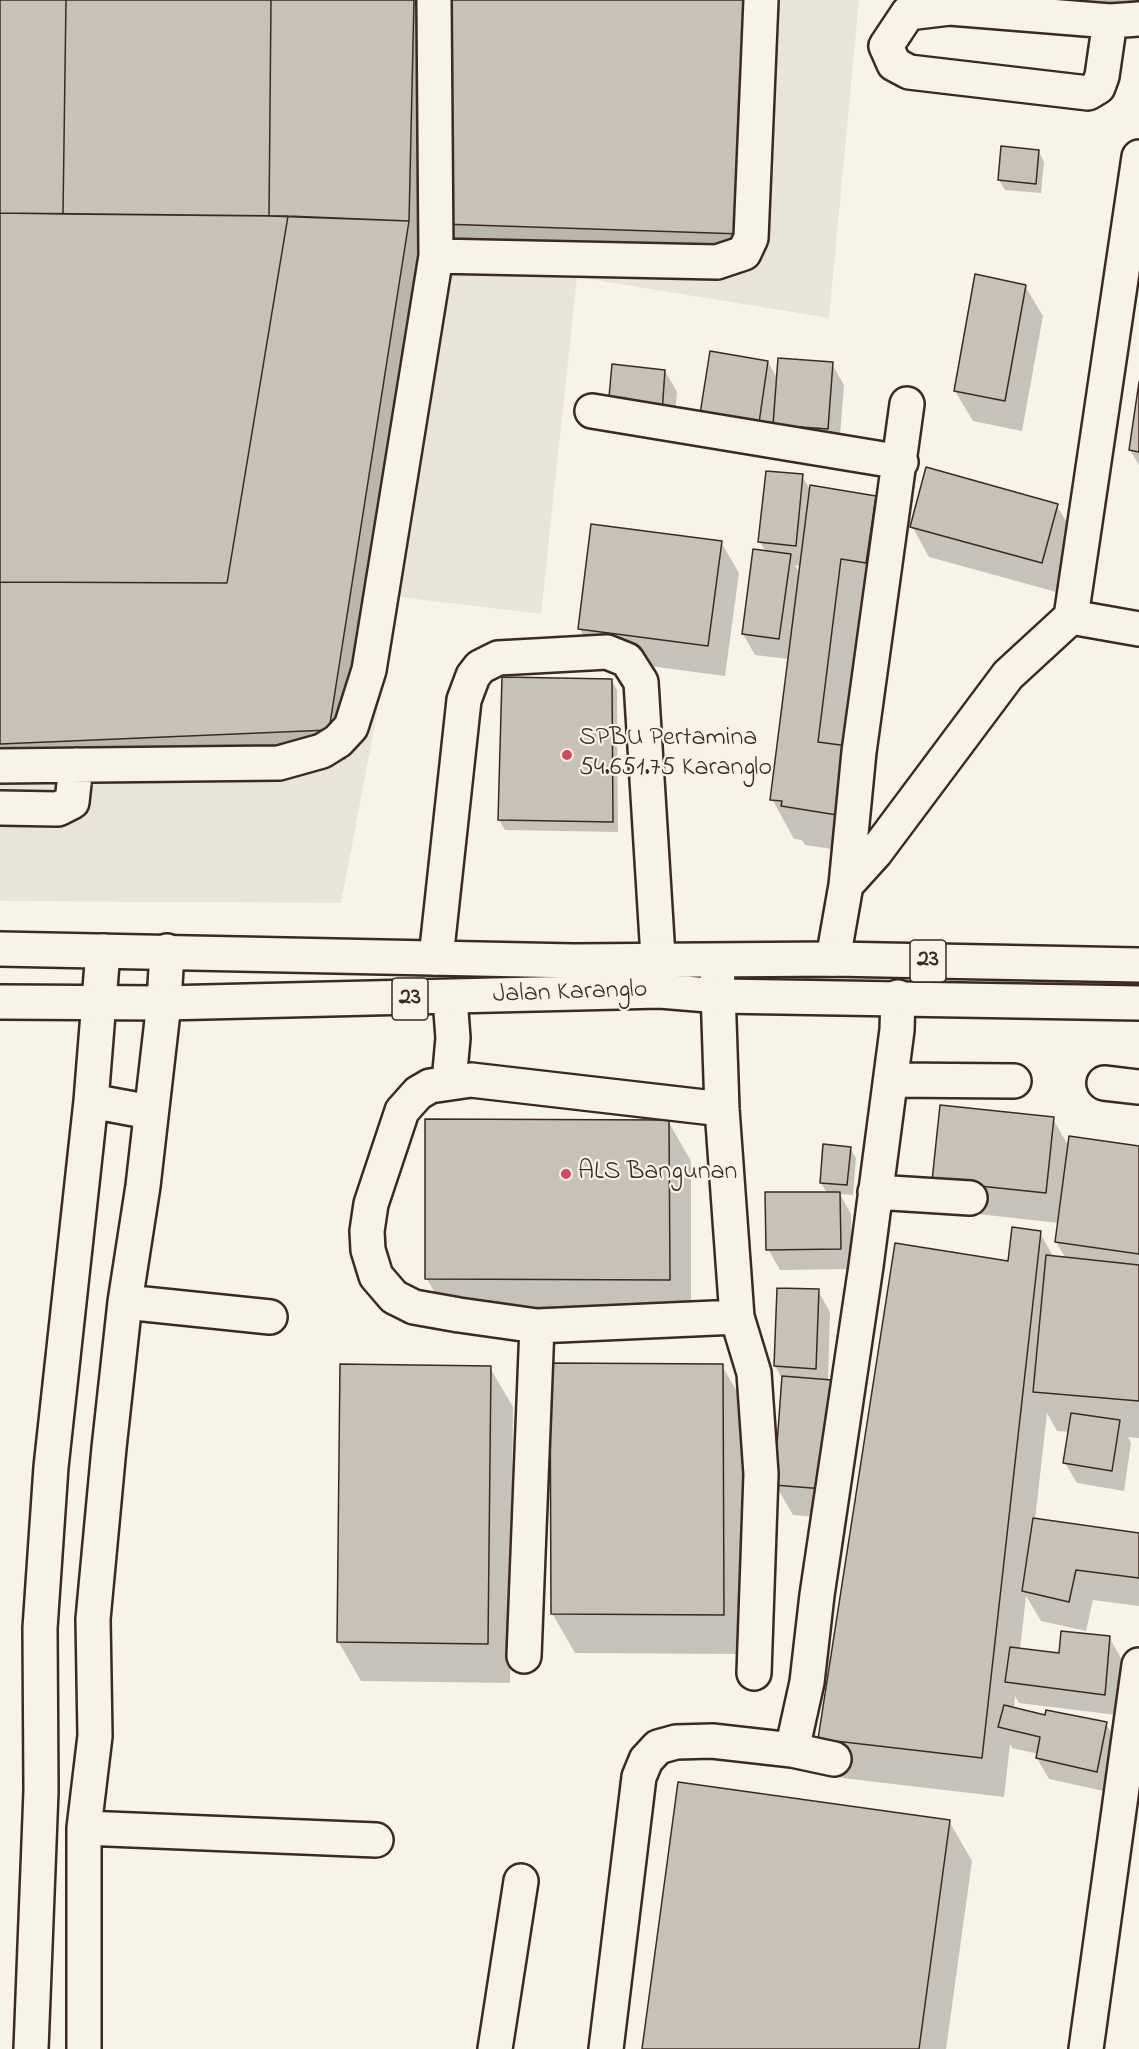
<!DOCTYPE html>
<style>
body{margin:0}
canvas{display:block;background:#f7f3e8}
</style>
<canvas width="1139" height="2049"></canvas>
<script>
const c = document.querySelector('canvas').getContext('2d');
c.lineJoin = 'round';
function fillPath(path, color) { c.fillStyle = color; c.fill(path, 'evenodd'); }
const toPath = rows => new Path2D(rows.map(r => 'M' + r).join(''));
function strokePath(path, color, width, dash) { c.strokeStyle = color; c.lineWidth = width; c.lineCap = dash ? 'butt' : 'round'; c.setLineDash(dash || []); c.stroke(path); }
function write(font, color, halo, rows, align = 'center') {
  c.font = font + ' "Indie Flower",sans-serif'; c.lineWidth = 4.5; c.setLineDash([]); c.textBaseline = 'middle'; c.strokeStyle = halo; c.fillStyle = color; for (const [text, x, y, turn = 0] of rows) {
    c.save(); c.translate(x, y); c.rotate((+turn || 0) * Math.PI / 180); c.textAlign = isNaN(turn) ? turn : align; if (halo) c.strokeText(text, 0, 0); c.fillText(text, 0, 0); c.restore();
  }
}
fillPath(toPath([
 [0,0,859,0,829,318,577,277,541,614,399,597,341,903,0,901]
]), '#e9e4d9');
fillPath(toPath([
 [0,0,431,0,426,253,346,760,0,775],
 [445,0,761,0,759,264,460,254,442,223],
 [920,0,1139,0,1139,25],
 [1039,152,1044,162,1041,193,1005,190,999,180],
 [1025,286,1043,316,1022,431,973,421,955,391],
 [768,362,778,380,832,364,844,385,839,449,770,444,713,434],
 [665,371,677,392,673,434,622,429],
 [1139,392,1139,465,1130,450],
 [802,476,811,491,875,498,898,537,888,602,863,598,844,747,859,853,805,845,802,840,794,839,772,799,789,659,755,655,743,634,766,552,760,542],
 [795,565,801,566,800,574],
 [1057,506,1075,536,1060,593,929,557,912,526],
 [721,542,739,573,725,676,597,659,580,629],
 [611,680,617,690,618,832,505,830,499,820],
 [1053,1119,1069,1147,1139,1148,1139,1438,1128,1437,1131,1443,1124,1491,1077,1483,1065,1463,1070,1432,1057,1431,1047,1413,1035,1520,1139,1534,1139,1606,1093,1600,1086,1631,1041,1621,1026,1596,1020,1650,1060,1654,1109,1637,1121,1658,1117,1715,1019,1703,1015,1696,1014,1709,1046,1717,1106,1724,1118,1744,1108,1792,1049,1779,1037,1758,1038,1754,1012,1748,1010,1744,1004,1797,842,1778,819,1739,1009,1263,1040,1233,1054,1258,1066,1259,1056,1242,1059,1223,951,1211],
 [668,1121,691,1161,691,1319,449,1318,427,1279],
 [850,1148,856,1158,853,1195,840,1194,851,1214,852,1269,780,1270,768,1249,827,1193,821,1183],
 [818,1291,830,1312,828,1381,832,1381,849,1412,841,1519,793,1515,775,1484,783,1380,775,1366],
 [722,1366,745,1405,746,1654,575,1653,552,1613],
 [490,1368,513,1407,510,1683,361,1681,338,1641],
 [949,1821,972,1861,946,2049,644,2049]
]), '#0003');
const building = toPath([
 [0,0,66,0,63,214,0,213,0,0],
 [66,0,271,0,269,216,63,214,66,0],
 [271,0,414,0,409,221,269,216,271,0],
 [443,0,744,0,742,234,441,224,443,0],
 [1001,146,1039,150,1036,184,998,180,1001,146],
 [0,213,288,216,227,583,0,582,0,213],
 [288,216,409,221,329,730,0,744,0,582,227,583,288,216],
 [975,274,1026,285,1005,401,954,391,975,274],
 [710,351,768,361,759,423,700,414,710,351],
 [778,358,833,362,828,429,773,425,778,358],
 [612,364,665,370,662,413,608,408,612,364],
 [1139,382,1139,452,1129,450,1139,382],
 [926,467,1058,504,1042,563,910,527,926,467],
 [766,471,803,474,796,546,758,542,766,471],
 [810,485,876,496,866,563,841,559,818,742,848,746,837,815,781,806,782,801,770,800,810,485],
 [591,524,722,541,708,646,578,629,591,524],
 [753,549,791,554,779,639,742,634,753,549],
 [502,677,612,679,613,822,498,820,502,677],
 [940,1105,1054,1117,1046,1193,932,1181,940,1105],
 [425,1119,669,1120,670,1280,425,1279,425,1119],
 [1069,1136,1139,1146,1139,1254,1055,1242,1069,1136],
 [823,1144,851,1147,847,1185,820,1183,823,1144],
 [765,1192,840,1192,841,1249,766,1250,765,1192],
 [1012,1227,1041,1231,982,1758,818,1739,895,1243,1008,1261,1012,1227],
 [1046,1255,1139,1265,1139,1401,1033,1392,1046,1255],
 [777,1288,819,1289,816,1369,774,1366,777,1288],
 [550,1363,723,1364,724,1615,551,1614,550,1363],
 [340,1364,491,1366,488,1644,337,1642,340,1364],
 [782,1376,832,1380,824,1489,774,1485,782,1376],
 [1071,1413,1120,1420,1112,1471,1063,1463,1071,1413],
 [1033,1518,1139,1533,1139,1578,1076,1570,1069,1602,1022,1591,1033,1518],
 [1061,1631,1110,1636,1105,1695,1005,1682,1010,1647,1059,1653,1061,1631],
 [1004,1705,1045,1715,1046,1710,1107,1722,1097,1772,1036,1758,1040,1737,998,1727,1004,1705],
 [678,1782,950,1820,919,2049,642,2049,678,1782]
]);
fillPath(building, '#c8c1b6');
strokePath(building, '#3b2a1e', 1.5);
const minor = toPath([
 [1110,21,1102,76,1098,87,1088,93,909,72,894,64,886,46,908,13,950,8,1110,21,1139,19],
 [436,256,717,262,744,253,751,238,761,0],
 [592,411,901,462],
 [1071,617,1139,629],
 [0,766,279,763,322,751,338,741,351,727,369,670,436,256,434,0],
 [0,808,58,809,72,802,76,765],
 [846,885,875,853,1008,675,1071,617,1139,157],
 [436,958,464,700,473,676,480,667,498,658,607,652,627,660,641,682,660,989],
 [833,959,846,885,859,752,907,404],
 [717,961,722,1109,737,1317,754,1373,761,1474,754,1673],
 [891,1080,1014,1081],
 [449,1082,453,1038,450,998],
 [1104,1083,1139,1087],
 [91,1101,150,1112],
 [722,1109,471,1080,430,1086,418,1093,402,1111,371,1204,367,1231,368,1250,376,1276,394,1297,414,1307,459,1315,537,1326,737,1317],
 [875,1192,970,1198],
 [125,1302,270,1317],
 [524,1656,537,1326],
 [792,1750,807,1682,817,1595,866,1266,897,1030,898,997],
 [84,1828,376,1840],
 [31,2049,41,1791,40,1628,51,1467,91,1101,103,951],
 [84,2049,84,1828,95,1736,93,1619,109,1448,125,1302,143,1186,164,1003,167,951],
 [495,2049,521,1881],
 [606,2049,639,1777,646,1760,658,1747,676,1742,712,1741,792,1750,834,1759],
 [1086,2049,1139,1665]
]);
const highway = toPath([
 [0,949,574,961,833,959,1139,965],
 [0,1002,164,1003,660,991,720,996,1139,1003]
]);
strokePath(minor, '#3b2a1e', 38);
strokePath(highway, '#3b2a1e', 38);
strokePath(minor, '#f7f3e8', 33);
strokePath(highway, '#f7f3e8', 33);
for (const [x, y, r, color] of [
 [567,755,6,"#d1495b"],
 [566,1174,6,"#d1495b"]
]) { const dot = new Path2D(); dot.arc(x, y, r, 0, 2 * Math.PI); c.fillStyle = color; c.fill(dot); strokePath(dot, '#f7f3e8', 2); }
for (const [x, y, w] of [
 [928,961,36],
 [410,999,36]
]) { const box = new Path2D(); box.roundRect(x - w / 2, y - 21, w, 42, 4.5); c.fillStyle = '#f7f3e8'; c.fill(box); strokePath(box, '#3b2a1e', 1.5); }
write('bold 24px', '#3b2a1e', null, [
 ["23",928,961],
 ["23",410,999]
]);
write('26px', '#3b2a1e', '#f7f3e8', [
 ["SPBU Pertamina",579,740],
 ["54.651.75 Karanglo",579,770],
 ["ALS Bangunan",578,1174]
], 'left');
write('26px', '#3b2a1e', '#f7f3e8', [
 ["Jalan Karanglo",570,994,-2]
]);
</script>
